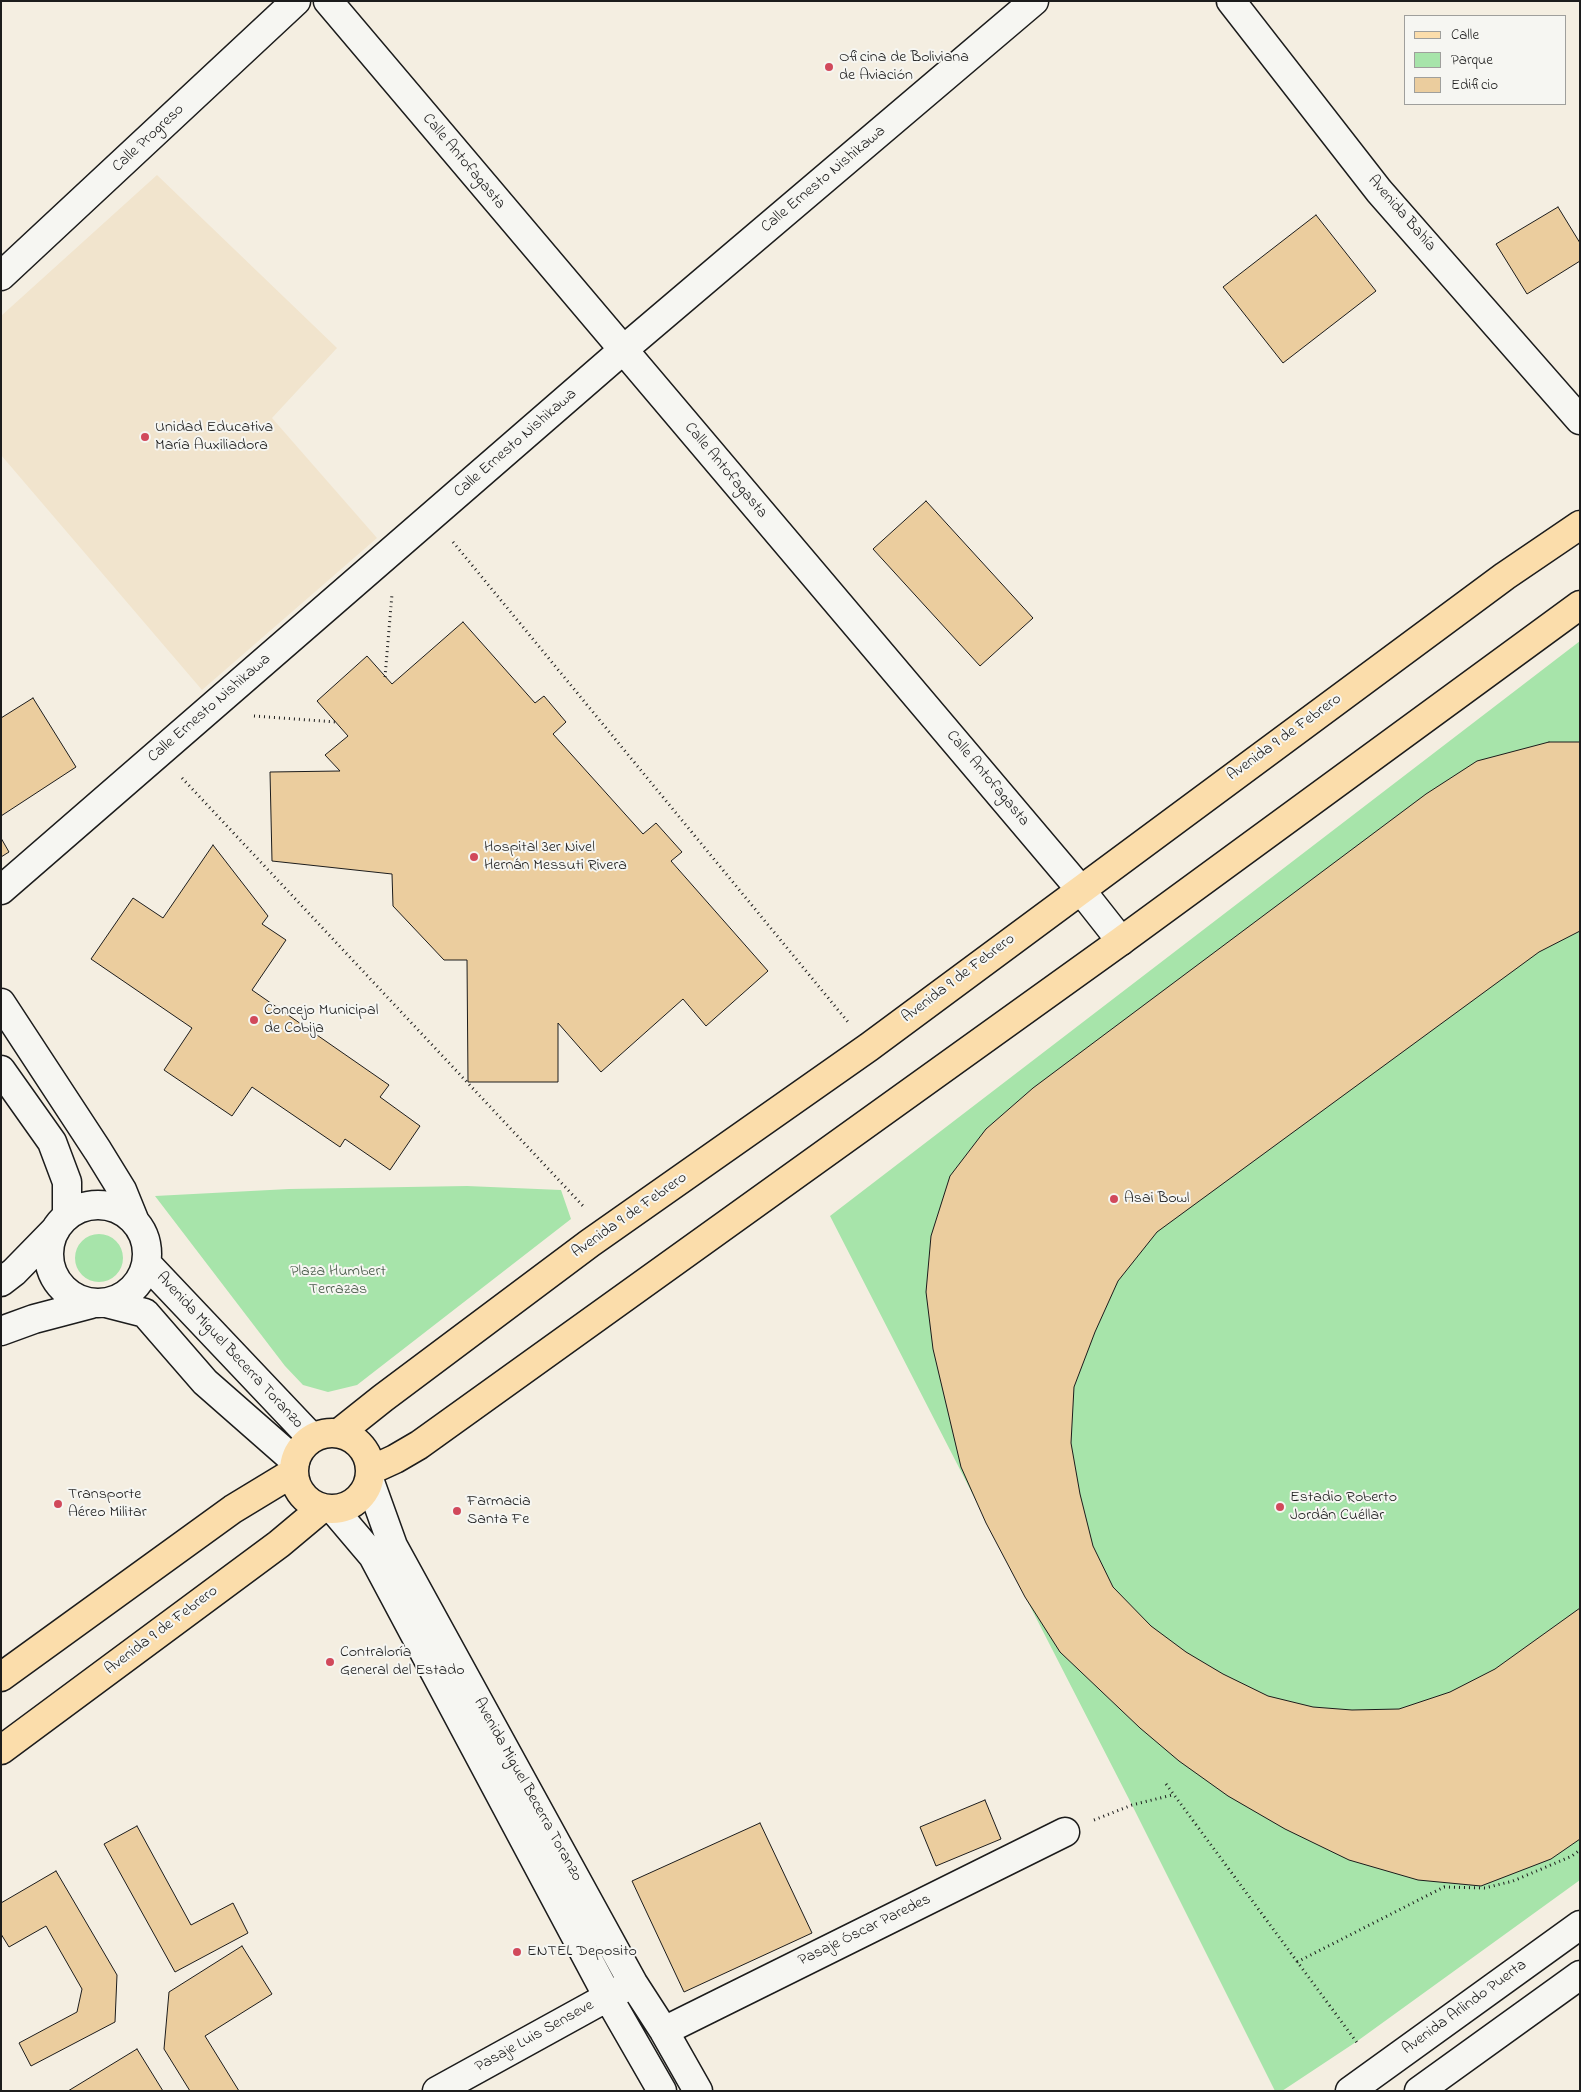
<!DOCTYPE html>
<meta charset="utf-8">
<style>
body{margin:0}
#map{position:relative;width:1581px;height:2092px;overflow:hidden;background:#f4eee1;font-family:"Indie Flower",sans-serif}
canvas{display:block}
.frame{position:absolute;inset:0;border:2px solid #1c1c1c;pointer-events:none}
.legend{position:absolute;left:1404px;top:15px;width:162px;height:90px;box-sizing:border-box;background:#f6f6f2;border:1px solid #9f9f9c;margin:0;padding:6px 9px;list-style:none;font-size:15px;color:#1c1c1c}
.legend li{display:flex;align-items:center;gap:10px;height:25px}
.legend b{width:25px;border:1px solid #9f9f9c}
</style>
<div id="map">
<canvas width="1581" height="2092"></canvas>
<div class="frame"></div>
<ul class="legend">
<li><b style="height:6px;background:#fbddab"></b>Calle</li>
<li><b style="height:14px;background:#a7e4aa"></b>Parque</li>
<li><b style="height:14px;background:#ebcd9e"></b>Edificio</li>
</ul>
</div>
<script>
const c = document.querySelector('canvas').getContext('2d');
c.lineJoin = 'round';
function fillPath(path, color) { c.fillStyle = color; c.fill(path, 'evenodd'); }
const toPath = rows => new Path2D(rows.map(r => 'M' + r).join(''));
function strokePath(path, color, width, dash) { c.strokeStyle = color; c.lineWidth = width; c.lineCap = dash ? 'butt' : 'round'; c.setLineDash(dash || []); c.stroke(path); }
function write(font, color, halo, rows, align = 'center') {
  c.font = font + ' "Indie Flower",sans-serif'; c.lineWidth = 4; c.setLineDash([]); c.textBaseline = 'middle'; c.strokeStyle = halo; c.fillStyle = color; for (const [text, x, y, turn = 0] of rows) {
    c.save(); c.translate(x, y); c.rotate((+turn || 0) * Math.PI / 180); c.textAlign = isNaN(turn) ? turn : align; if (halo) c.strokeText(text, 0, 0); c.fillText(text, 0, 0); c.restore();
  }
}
fillPath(toPath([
 [157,175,337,348,272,418,377,538,202,690,1,455,1,316]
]), '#f1e4cd');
fillPath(toPath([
 [1580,641,1580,1880,1356,2042,1282,2091,1275,2091,1132,1805,830,1216],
 [467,1186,561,1190,571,1219,357,1385,328,1392,303,1385,285,1366,155,1196,289,1189],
 '75 1258a24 24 0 1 1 48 0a24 24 0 1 1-48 0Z'
]), '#a7e4aa');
const building = toPath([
 [1558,207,1580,243,1580,261,1527,294,1496,244,1558,207],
 [1316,215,1376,291,1283,363,1223,287,1316,215],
 [926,501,1033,618,980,666,873,549,926,501],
 [463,622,535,703,544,696,566,722,553,734,643,834,656,823,682,852,671,861,768,971,706,1026,683,999,601,1072,558,1023,558,1082,468,1082,467,960,444,960,393,906,392,874,272,861,270,772,340,771,325,755,348,736,317,701,367,656,392,684,463,622],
 [33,698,76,767,1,816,1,718,33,698],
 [1549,742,1580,742,1580,931,1539,952,1157,1232,1118,1281,1095,1332,1074,1387,1071,1443,1080,1494,1093,1546,1113,1587,1151,1626,1186,1652,1223,1674,1268,1696,1313,1707,1352,1710,1399,1709,1450,1692,1495,1669,1580,1608,1580,1839,1551,1859,1481,1886,1418,1880,1349,1860,1285,1829,1228,1796,1179,1761,1140,1728,1060,1652,1025,1597,986,1523,961,1467,933,1349,926,1292,931,1236,950,1176,986,1129,1033,1088,1426,794,1477,761,1549,742],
 [1,838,9,852,1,857,1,838],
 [213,845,268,916,262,924,286,940,252,990,389,1085,380,1097,420,1126,390,1170,345,1139,340,1147,252,1087,232,1116,164,1070,192,1028,91,959,133,898,163,918,213,845],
 [985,1800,1001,1839,936,1866,920,1827,985,1800],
 [760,1823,812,1933,684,1992,632,1881,760,1823],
 [137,1826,191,1925,233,1903,248,1933,175,1972,104,1844,137,1826],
 [56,1871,117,1975,115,2022,31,2066,19,2043,77,2012,82,1989,46,1926,9,1947,1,1934,1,1903,56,1871],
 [242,1946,272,1994,205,2036,239,2091,190,2091,164,2049,169,1992,242,1946],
 [137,2049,163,2091,68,2091,137,2049]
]);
fillPath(building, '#ebcd9e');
strokePath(building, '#1c1c1c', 1);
const minor = toPath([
 [328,1,1080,889,1121,941],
 [1231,1,1379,191,1580,420],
 [1,276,296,1],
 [1,890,623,350,1034,1],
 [1,1003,98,1151,122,1190,135,1222],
 [1,1070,52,1142,67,1182,67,1216],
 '49 1254a49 49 0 1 1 98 0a49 49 0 1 1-98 0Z',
 [147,1264,312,1438],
 [1,1282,14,1272,56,1229],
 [106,1303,145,1313,205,1382,295,1461],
 [1,1331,34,1319,91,1304],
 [370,1482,393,1546,633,1983,664,2031,698,2091],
 [334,1510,373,1556,608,1997,662,2091],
 [664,2031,1065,1832],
 [437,2091,624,1988],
 [1350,2091,1580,1925],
 [1419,2091,1580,1975]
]);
const major = toPath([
 '294 1471a38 38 0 1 1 76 0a38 38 0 1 1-76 0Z',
 [339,1433,383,1398,590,1243,869,1047,1505,576,1580,525],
 [371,1470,395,1459,419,1445,1121,941,1580,605],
 [1,1677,233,1509,294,1472],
 [1,1750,279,1544,322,1508]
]);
strokePath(minor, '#1c1c1c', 31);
strokePath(major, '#1c1c1c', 31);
strokePath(toPath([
 [453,542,848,1022],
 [385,677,392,594],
 [254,716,336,722],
 [182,778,584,1207],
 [1166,1784,1358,2044],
 [1094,1820,1132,1805,1172,1795],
 [1297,1962,1444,1887,1485,1888,1513,1881,1572,1856,1580,1850]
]), '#1c1c1c', 3, [1, 4]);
strokePath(minor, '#f6f6f2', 28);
strokePath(major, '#fbddab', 28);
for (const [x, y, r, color] of [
 [829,67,5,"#d1495b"],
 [145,437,5,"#d1495b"],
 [474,857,5,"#d1495b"],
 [254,1020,5,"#d1495b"],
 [1114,1199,5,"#d1495b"],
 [58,1504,5,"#d1495b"],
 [1280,1507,5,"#d1495b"],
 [457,1511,5,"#d1495b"],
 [330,1662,5,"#d1495b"],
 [517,1952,5,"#d1495b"]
]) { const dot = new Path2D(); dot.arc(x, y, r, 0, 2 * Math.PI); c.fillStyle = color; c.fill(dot); strokePath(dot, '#f6f6f2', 2); }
write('16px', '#1c1c1c', '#f6f6f2', [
 ["Oficina de Boliviana",839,58],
 ["de Aviación",839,76],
 ["Unidad Educativa",155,428],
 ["María Auxiliadora",155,446],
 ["Hospital 3er Nivel",484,848],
 ["Hernán Messuti Rivera",484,866],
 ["Concejo Municipal",264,1011],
 ["de Cobija",264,1029],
 ["Asai Bowl",1124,1199],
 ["Transporte",68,1495],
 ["Aéreo Militar",68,1513],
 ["Estadio Roberto",1290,1498],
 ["Jordán Cuéllar",1290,1516],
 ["Farmacia",467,1502],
 ["Santa Fe",467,1520],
 ["Contraloría",340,1653],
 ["General del Estado",340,1671],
 ["ENTEL Deposito",527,1952]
], 'left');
write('16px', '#1c1c1c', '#f6f6f2', [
 ["Calle Progreso",149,139,-43],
 ["Calle Antofagasta",463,162,50],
 ["Calle Ernesto Nishikawa",824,180,-40],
 ["Avenida Bahía",1401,214,49],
 ["Calle Ernesto Nishikawa",516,444,-41],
 ["Calle Antofagasta",725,471,50],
 ["Calle Ernesto Nishikawa",210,709,-41],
 ["Avenida 9 de Febrero",1285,738,-36],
 ["Calle Antofagasta",987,779,50],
 ["Avenida 9 de Febrero",959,979,-37],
 ["Avenida 9 de Febrero",630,1216,-35],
 ["Avenida Miguel Becerra Toranzo",229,1351,47],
 ["Avenida 9 de Febrero",162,1631,-37],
 ["Avenida Miguel Becerra Toranzo",527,1790,61],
 ["Pasaje Óscar Paredes",865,1931,-26],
 ["Avenida Arlindo Puerta",1465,2008,-36],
 ["Pasaje Luis Senseve",535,2037,-29]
]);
write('16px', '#465847', '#f6f6f2', [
 ["Plaza Humbert",338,1272],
 ["Terrazas",338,1290]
]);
</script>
